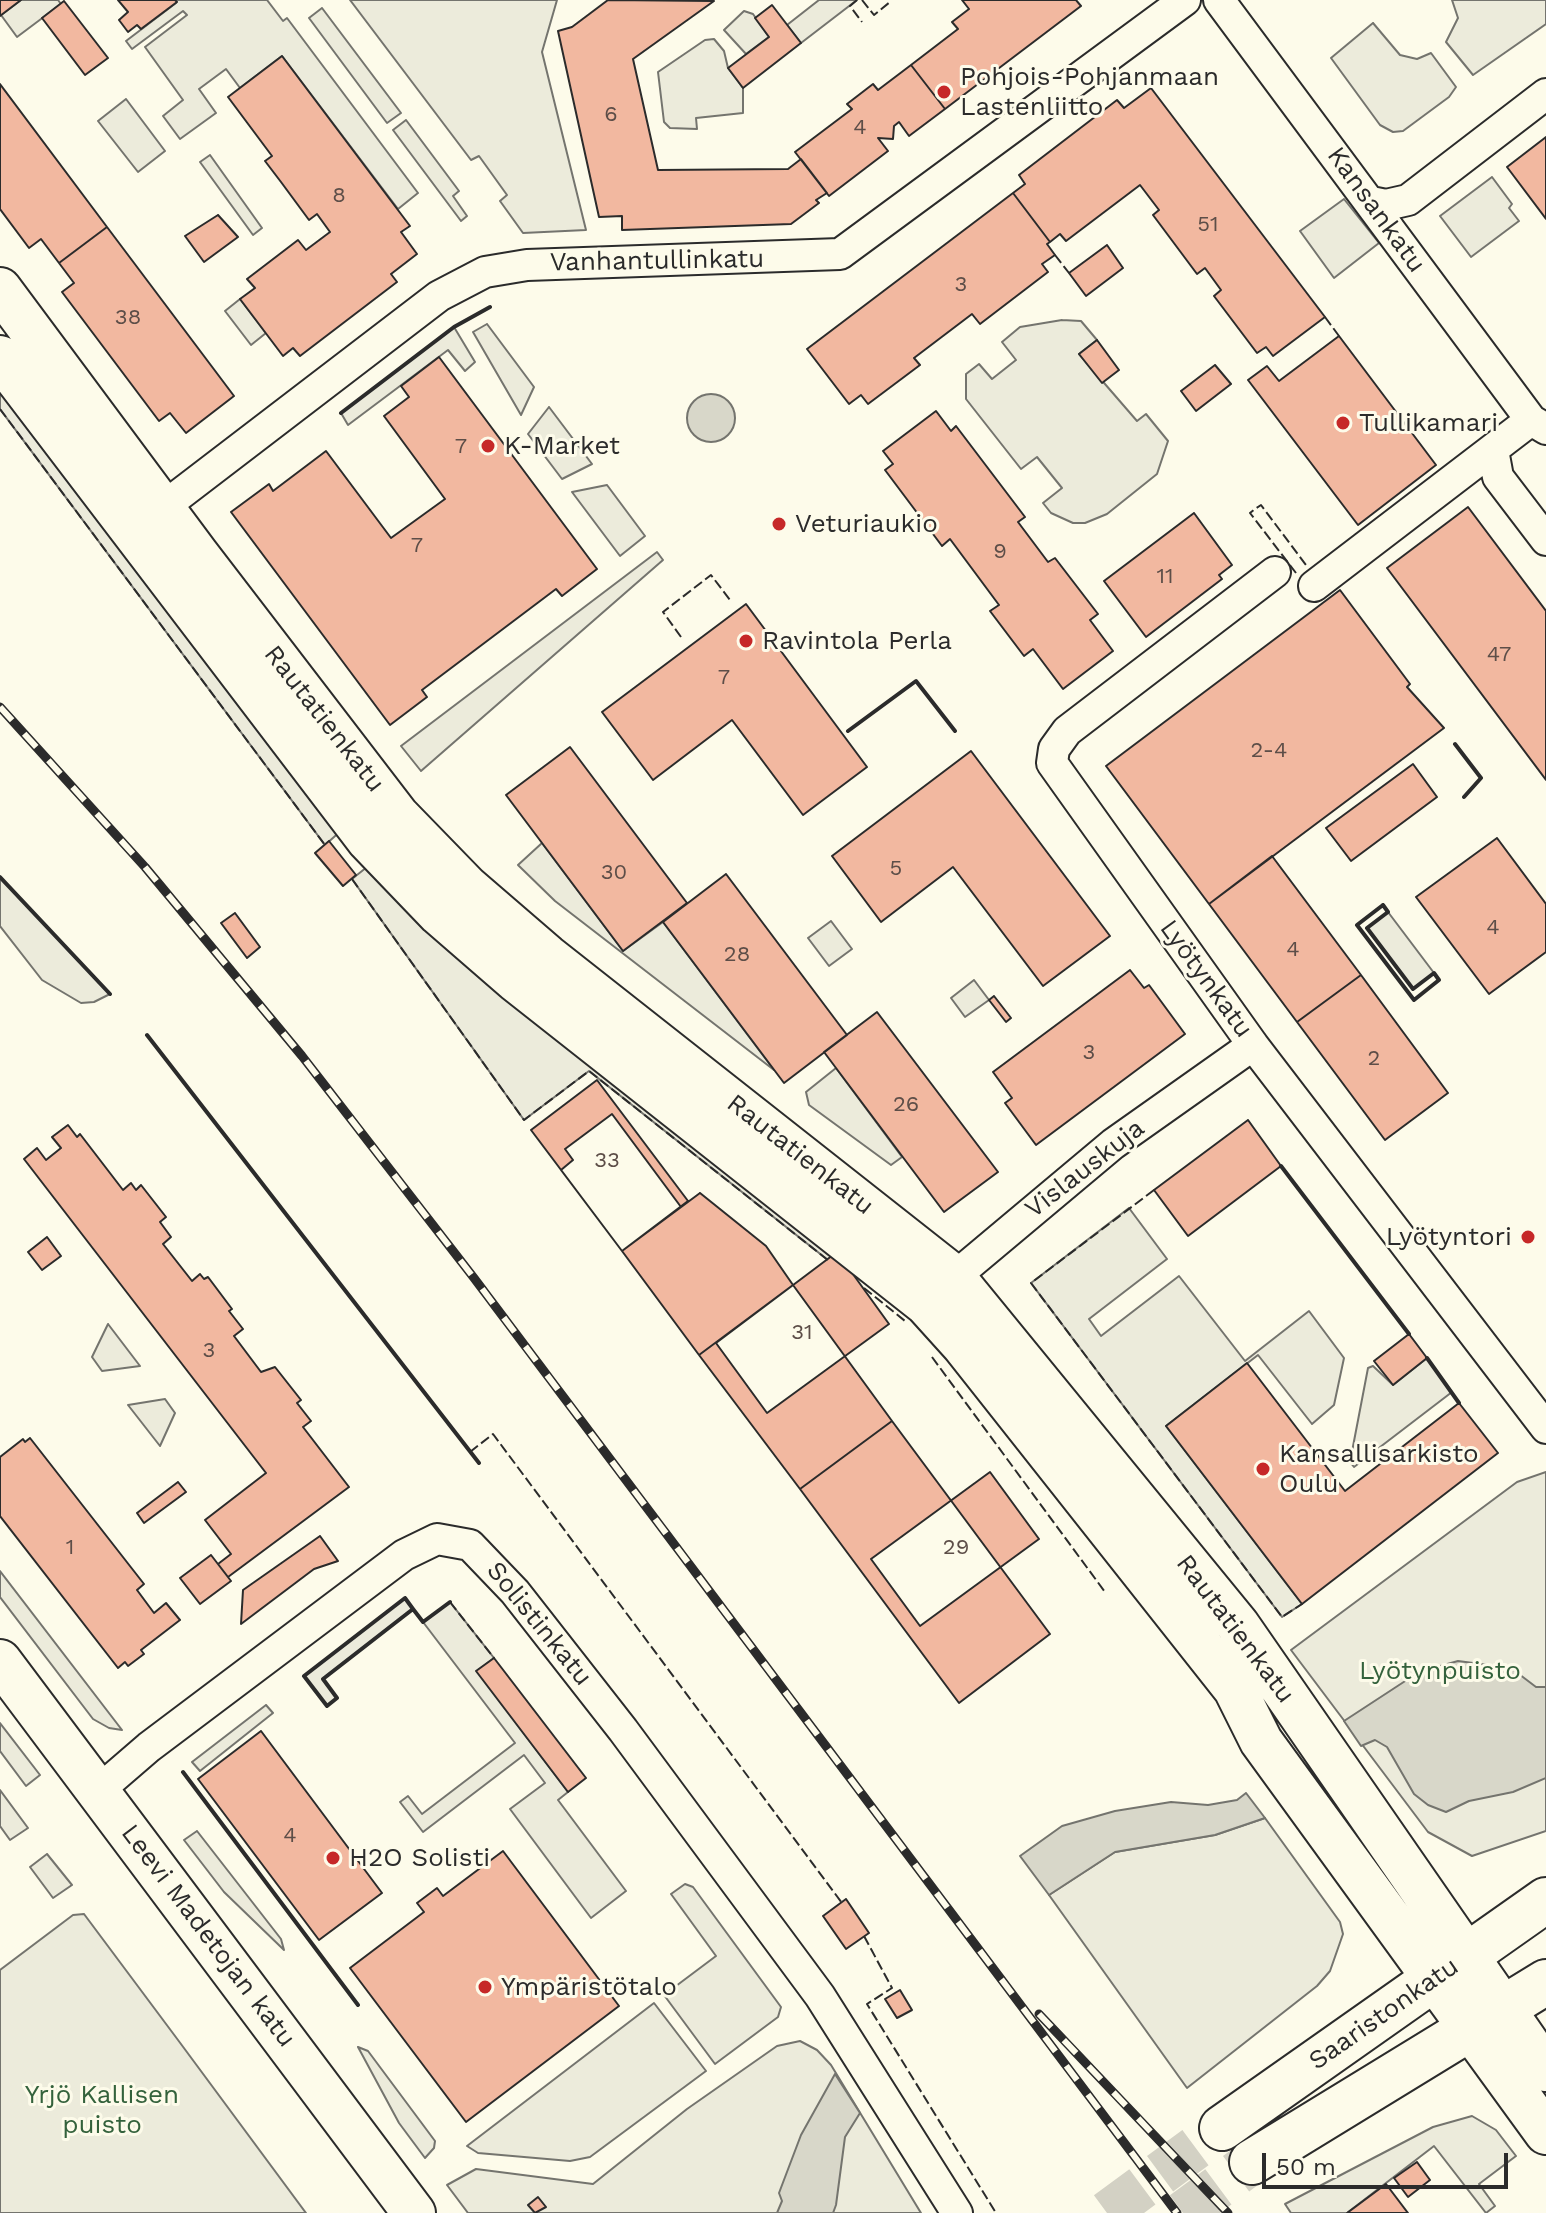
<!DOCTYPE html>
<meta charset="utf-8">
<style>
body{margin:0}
#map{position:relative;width:1546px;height:2213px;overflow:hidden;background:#fdfbea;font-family:"Work Sans",sans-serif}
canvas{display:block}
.scale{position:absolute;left:1262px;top:2153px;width:246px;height:36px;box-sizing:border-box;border:4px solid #2b2b2b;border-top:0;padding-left:10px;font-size:24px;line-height:28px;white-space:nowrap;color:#2b2b2b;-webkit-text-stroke:6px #fdfbea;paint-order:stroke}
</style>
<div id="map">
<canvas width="1546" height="2213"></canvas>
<div class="scale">50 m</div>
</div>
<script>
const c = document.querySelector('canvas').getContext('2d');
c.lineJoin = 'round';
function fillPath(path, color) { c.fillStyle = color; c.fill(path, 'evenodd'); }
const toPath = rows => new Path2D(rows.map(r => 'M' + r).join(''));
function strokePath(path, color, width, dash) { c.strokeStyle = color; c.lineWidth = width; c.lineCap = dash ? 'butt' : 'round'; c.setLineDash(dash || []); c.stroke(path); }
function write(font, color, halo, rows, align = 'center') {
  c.font = font + ' "Work Sans",sans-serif'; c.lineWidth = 6; c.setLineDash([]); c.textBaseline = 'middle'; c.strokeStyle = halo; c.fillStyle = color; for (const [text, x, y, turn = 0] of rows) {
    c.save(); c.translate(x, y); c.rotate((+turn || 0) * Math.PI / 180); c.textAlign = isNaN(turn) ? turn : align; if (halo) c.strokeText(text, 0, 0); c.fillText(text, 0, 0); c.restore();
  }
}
const green = toPath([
 [21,0,58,0,61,4,17,37,1,15,21,0],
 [175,0,267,0,283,21,287,18,418,193,398,209,282,56,240,88,226,69,199,89,216,113,180,139,163,116,183,100,145,47,187,15,183,11,132,49,126,41,176,3,175,0],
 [350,0,557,0,542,52,586,230,523,233,500,201,507,195,479,156,471,160,350,0],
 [819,0,857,0,801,43,787,25,819,0],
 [1452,0,1546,0,1546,24,1473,75,1446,42,1458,18,1452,0],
 [322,8,401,113,387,123,309,18,322,8],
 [744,11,753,14,769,37,746,54,724,30,744,11],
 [1373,23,1400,55,1417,59,1431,53,1456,87,1449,97,1403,131,1393,132,1380,125,1331,58,1373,23],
 [714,39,724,51,728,68,743,88,743,113,696,118,697,129,670,128,664,122,658,72,705,40,714,39],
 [126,99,165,151,138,172,98,121,126,99],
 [406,120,459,191,453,196,467,216,461,221,393,130,406,120],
 [210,155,262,228,253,235,200,162,210,155],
 [1492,177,1512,204,1509,208,1519,221,1471,257,1440,216,1492,177],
 [1344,199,1379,243,1334,278,1300,231,1344,199],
 [240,299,266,333,251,345,225,311,240,299],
 [1062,320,1081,321,1097,340,1079,354,1137,421,1146,414,1168,441,1157,474,1107,514,1085,523,1073,523,1051,513,1043,503,1062,488,1037,457,1021,469,966,399,966,374,979,364,992,379,1016,360,1002,342,1020,327,1062,320],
 [487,324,534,387,521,415,473,332,487,324],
 [454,327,475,362,465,371,448,350,348,425,341,413,454,327],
 [0,373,343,829,325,845,0,409,0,373],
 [549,407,592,464,562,479,528,434,549,407],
 [607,485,645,536,620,556,572,492,607,485],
 [657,552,663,560,421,771,401,746,657,552],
 [542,843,623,951,663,922,774,1070,555,901,518,865,542,843],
 [372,863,847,1256,838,1268,589,1071,524,1120,352,879,372,863],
 [0,877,110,994,94,1002,81,1003,42,980,0,926,0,877],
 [1388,912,1434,973,1413,989,1367,928,1388,912],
 [831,921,852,949,829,966,808,938,831,921],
 [974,980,989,1000,965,1017,951,998,974,980],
 [836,1068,902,1157,891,1165,809,1105,806,1092,836,1068],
 [1129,1208,1167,1259,1089,1319,1101,1336,1179,1276,1245,1361,1309,1311,1344,1358,1334,1405,1312,1424,1258,1355,1166,1426,1302,1604,1282,1617,1031,1283,1129,1208],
 [108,1324,140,1366,102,1371,92,1357,108,1324],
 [1427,1358,1452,1392,1354,1467,1350,1462,1368,1368,1373,1366,1393,1385,1427,1358],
 [165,1399,175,1413,160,1446,128,1405,165,1399],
 [1546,1472,1546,1831,1472,1856,1428,1832,1291,1650,1517,1482,1546,1472],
 [0,1571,122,1730,109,1728,93,1719,0,1597,0,1571],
 [405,1598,413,1609,323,1679,337,1698,327,1706,304,1676,405,1598],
 [450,1602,494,1658,477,1671,568,1792,558,1800,626,1891,591,1918,510,1809,545,1783,524,1755,423,1832,400,1802,408,1796,422,1814,515,1743,423,1622,450,1602],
 [266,1705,273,1713,200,1771,192,1762,266,1705],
 [0,1723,40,1775,26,1786,0,1751,0,1723],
 [0,1790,28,1828,10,1840,0,1826,0,1790],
 [1265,1818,1340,1922,1343,1934,1330,1971,1317,1986,1187,2088,1049,1895,1115,1852,1215,1835,1265,1818],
 [197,1831,281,1939,284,1950,224,1892,184,1840,197,1831],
 [47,1854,72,1885,53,1898,30,1867,47,1854],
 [685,1884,693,1887,781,2007,778,2017,715,2064,664,1995,716,1956,671,1894,685,1884],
 [84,1914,178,2040,306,2213,0,2213,0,1970,73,1915,84,1914],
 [654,2003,706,2071,590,2157,570,2161,478,2153,467,2146,654,2003],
 [800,2041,817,2050,831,2065,921,2213,468,2213,447,2185,476,2169,593,2184,687,2109,777,2046,800,2041],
 [358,2047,368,2051,435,2141,434,2148,425,2158,399,2123,358,2047],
 [1472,2116,1496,2130,1516,2156,1479,2184,1495,2206,1486,2213,1434,2146,1347,2213,1291,2213,1285,2204,1433,2127,1472,2116]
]);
fillPath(green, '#ecebdb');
strokePath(green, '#74746e', 2);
const water = toPath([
 '687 418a24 24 0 1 1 48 0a24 24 0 1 1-48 0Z',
 [1458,1661,1511,1668,1536,1687,1546,1687,1546,1778,1513,1792,1469,1801,1446,1812,1428,1805,1414,1794,1387,1747,1375,1740,1361,1746,1344,1721,1419,1672,1458,1661],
 [1246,1793,1265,1818,1215,1835,1115,1852,1049,1895,1020,1856,1062,1826,1115,1811,1171,1802,1208,1805,1237,1800,1246,1793],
 [835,2074,860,2113,845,2137,836,2205,833,2213,777,2213,782,2201,779,2193,801,2135,835,2074]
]);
fillPath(water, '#d8d7c9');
strokePath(water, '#74746e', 2);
const building = toPath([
 [0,0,21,0,0,16,0,0],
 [118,0,175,0,177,2,141,29,137,25,128,32,119,20,128,12,118,0],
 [608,0,714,1,633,59,658,170,788,169,801,159,827,193,816,200,819,203,791,224,622,230,622,216,599,217,558,31,572,27,608,0],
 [962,0,1076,0,1081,6,945,109,911,65,958,29,952,22,969,9,962,0],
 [64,1,108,58,85,75,42,18,64,1],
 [772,5,801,43,743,88,728,68,769,37,755,18,772,5],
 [282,56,410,226,401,232,417,254,391,274,397,282,300,356,293,348,283,356,240,299,255,288,247,279,298,240,306,250,330,232,317,214,309,220,281,182,265,161,272,156,228,97,282,56],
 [911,65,945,109,909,136,899,122,894,126,893,139,878,138,888,151,829,196,795,152,852,109,847,104,873,84,878,90,911,65],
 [0,84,107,227,59,263,41,239,29,248,0,209,0,84],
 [1151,88,1325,317,1273,356,1266,347,1257,353,1214,296,1221,290,1205,268,1197,274,1153,215,1159,210,1140,185,1066,241,1060,234,1050,242,1013,193,1025,184,1019,175,1117,100,1124,108,1151,88],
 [1546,137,1546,219,1507,167,1546,137],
 [1013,193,1050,242,1047,244,1055,255,1042,264,1048,272,980,324,972,314,914,358,920,365,868,404,861,395,849,404,807,349,1013,193],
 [218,215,238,237,204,262,185,236,218,215],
 [107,227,234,396,186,433,170,413,159,421,62,292,74,283,59,263,107,227],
 [1107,245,1123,268,1086,296,1069,273,1107,245],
 [1339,336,1436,465,1358,525,1248,380,1267,366,1279,381,1339,336],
 [1097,340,1119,370,1102,383,1079,354,1097,340],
 [439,357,597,569,562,596,556,589,422,690,427,697,390,725,231,512,269,484,273,491,326,451,391,538,445,499,384,416,409,397,401,386,439,357],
 [1215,365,1231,384,1196,411,1181,391,1215,365],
 [936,411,951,431,956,426,1025,517,1018,522,1048,562,1055,558,1098,614,1090,620,1113,651,1063,689,1033,649,1024,656,990,611,999,605,950,539,942,546,885,470,893,464,883,451,936,411],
 [1468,507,1546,611,1546,780,1387,568,1468,507],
 [1194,513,1232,565,1219,575,1222,579,1146,637,1104,581,1194,513],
 [1340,590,1410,684,1407,687,1444,728,1209,904,1106,766,1340,590],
 [746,604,867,767,803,815,732,720,653,780,602,712,746,604],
 [570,747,687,903,623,951,506,795,570,747],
 [971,751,1110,936,1043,986,953,867,881,922,832,856,971,751],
 [1413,764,1437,797,1351,861,1326,828,1413,764],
 [1497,838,1546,904,1546,952,1489,994,1416,897,1497,838],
 [329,841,356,875,343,886,315,853,329,841],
 [1272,856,1361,975,1297,1022,1209,904,1272,856],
 [726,874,847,1035,784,1083,663,922,726,874],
 [235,913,260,947,247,958,221,923,235,913],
 [1130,970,1144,988,1149,985,1185,1034,1036,1145,1005,1103,1012,1098,993,1072,1130,970],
 [1361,975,1448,1093,1385,1140,1297,1022,1361,975],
 [994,996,1011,1018,1006,1022,989,1000,994,996],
 [877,1012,998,1172,944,1212,824,1052,877,1012],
 [597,1080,688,1201,622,1251,531,1130,597,1080],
 [612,1114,681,1207,622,1251,561,1170,573,1160,565,1149,612,1114],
 [1248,1120,1281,1166,1188,1236,1154,1190,1248,1120],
 [68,1125,77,1137,80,1134,123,1190,131,1183,136,1190,141,1185,166,1217,160,1222,171,1237,163,1244,192,1281,200,1274,204,1279,208,1277,232,1309,229,1311,243,1329,234,1336,261,1372,275,1367,301,1400,297,1403,311,1421,303,1427,349,1487,228,1577,218,1564,231,1554,205,1520,266,1473,24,1159,37,1148,46,1160,61,1148,52,1137,68,1125],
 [700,1193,766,1246,793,1285,699,1355,622,1251,700,1193],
 [47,1237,61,1256,42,1270,28,1252,47,1237],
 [837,1252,889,1324,767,1413,716,1343,837,1252],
 [793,1285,892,1421,800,1489,699,1355,793,1285],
 [1409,1334,1427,1358,1393,1385,1374,1361,1409,1334],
 [1247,1363,1345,1491,1459,1403,1498,1453,1302,1604,1166,1426,1247,1363],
 [892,1421,1050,1634,959,1703,800,1489,892,1421],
 [30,1438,144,1584,137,1590,154,1613,166,1603,180,1620,141,1650,144,1654,128,1666,125,1662,118,1668,0,1516,0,1457,23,1439,25,1442,30,1438],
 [990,1472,1039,1539,920,1626,871,1559,990,1472],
 [178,1482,186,1492,144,1523,137,1513,178,1482],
 [320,1536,338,1561,314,1569,241,1624,243,1590,320,1536],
 [211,1555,231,1581,200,1604,180,1578,211,1555],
 [494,1658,586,1778,568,1792,476,1671,494,1658],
 [261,1731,382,1893,319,1940,198,1779,261,1731],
 [503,1851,619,2006,466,2122,350,1968,424,1912,417,1903,437,1888,443,1896,503,1851],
 [846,1899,869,1933,846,1949,823,1916,846,1899],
 [900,1990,912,2010,897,2018,885,1999,900,1990],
 [1417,2162,1430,2180,1408,2197,1394,2178,1417,2162],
 [1386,2184,1408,2213,1347,2213,1386,2184],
 [538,2197,546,2207,535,2213,528,2205,538,2197]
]);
fillPath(building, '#f2b8a0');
strokePath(building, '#2b2b2b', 2);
strokePath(toPath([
 [1107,2213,1222,2128],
 [1183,2213,1252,2162]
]), '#d3d1c4', 44, [44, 22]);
const street = toPath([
 [1219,0,1531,420,1546,429],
 [1371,202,1386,205,1408,200,1546,94],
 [1493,450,1498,477,1546,540],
 [149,518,439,296,485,272,527,265,840,254,1185,0],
 [1275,572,1067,731,1054,749,1052,763,1253,1045,1546,1428],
 [1314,586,1531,420],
 [940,1289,1113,1144,1253,1045],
 [98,1791,149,1747,404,1555,437,1539,470,1545,515,1592,623,1730,820,1996,957,2213]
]);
const secondary = toPath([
 [0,289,197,554,398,816,467,887,547,956,952,1275,1238,1625,1546,2070],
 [0,357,368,840,439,914,515,980,926,1304,963,1345,1235,1689,1261,1741,1546,2133],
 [0,1661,414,2213]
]);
const primary = toPath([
 [1222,2128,1546,1900],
 [1252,2162,1546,1982]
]);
strokePath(street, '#2b2b2b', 34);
strokePath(secondary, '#2b2b2b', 46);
strokePath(primary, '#2b2b2b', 48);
strokePath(street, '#fdfbea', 30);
strokePath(secondary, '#fdfbea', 42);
strokePath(primary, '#fdfbea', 44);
const rail = toPath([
 [0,707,145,867,302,1056,474,1278,1177,2213],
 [1039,2014,1228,2213]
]);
strokePath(rail, '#2b2b2b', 9);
strokePath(rail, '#fdfbea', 6, [18]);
strokePath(toPath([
 [857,0,850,6,862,22],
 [862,0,874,15,890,2],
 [1055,255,1069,273],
 [1325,317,1339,336],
 [0,409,325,845],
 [1296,573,1250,513,1255,509,1261,505,1306,565],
 [681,637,663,612,711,575,730,600],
 [352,879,524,1120,589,1071,829,1261],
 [1154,1190,1031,1283,1282,1617,1302,1604],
 [864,1288,905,1321],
 [932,1357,1105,1592],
 [470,1452,493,1434,842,1903],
 [450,1602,494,1658],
 [864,1936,892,1988,867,2004,996,2213]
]), '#2b2b2b', 2, [10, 4]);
strokePath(toPath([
 [341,413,454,327,490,307],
 [848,731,916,681,955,731],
 [1455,744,1481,778,1464,797],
 [0,877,110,994],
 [1383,905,1388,912,1367,928,1413,989,1434,973,1439,980,1414,1000,1357,925,1383,905],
 [147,1035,479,1463],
 [1281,1166,1409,1334],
 [1427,1358,1459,1403],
 [405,1598,413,1609,323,1679,337,1698,327,1706,304,1676,405,1598],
 [413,1609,423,1622,450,1602],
 [183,1772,358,2005]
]), '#2b2b2b', 4);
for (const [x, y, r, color] of [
 [944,92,8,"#c62828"],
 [1343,423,8,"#c62828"],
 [488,446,8,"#c62828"],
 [779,524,8,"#c62828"],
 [746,641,8,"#c62828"],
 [1528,1237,8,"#c62828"],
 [1263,1469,8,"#c62828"],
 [333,1858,8,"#c62828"],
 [485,1987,8,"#c62828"]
]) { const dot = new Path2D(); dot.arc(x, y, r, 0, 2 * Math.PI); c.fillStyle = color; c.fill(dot); strokePath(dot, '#fdfbea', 3); }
write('22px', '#5d4e48', null, [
 ["6",611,115],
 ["4",860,128],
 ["8",339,196],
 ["51",1208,225],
 ["3",961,285],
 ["38",128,318],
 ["7",461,447],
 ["7",417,546],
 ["9",1000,552],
 ["11",1165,577],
 ["47",1499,655],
 ["7",724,678],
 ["2-4",1269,751],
 ["5",896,869],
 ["30",614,873],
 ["4",1493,928],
 ["4",1293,950],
 ["28",737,955],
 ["3",1089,1053],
 ["2",1374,1059],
 ["26",906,1105],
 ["33",607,1161],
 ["31",802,1333],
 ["3",209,1351],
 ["1",70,1548],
 ["29",956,1548],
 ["4",290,1836]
]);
write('26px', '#2b2b2b', '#fdfbea', [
 ["Pohjois-Pohjanmaan",960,77],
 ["Lastenliitto",960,107],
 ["Tullikamari",1359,423],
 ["K-Market",504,446],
 ["Veturiaukio",795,524],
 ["Ravintola Perla",762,641],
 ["Lyötyntori",1512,1237,"right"],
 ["Kansallisarkisto",1279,1454],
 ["Oulu",1279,1484],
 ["H2O Solisti",349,1858],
 ["Ympäristötalo",501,1987]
], 'left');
write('26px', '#2b2b2b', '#fdfbea', [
 ["Kansankatu",1376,210,54],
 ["Vanhantullinkatu",657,261,-1],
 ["Rautatienkatu",324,719,52],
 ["Lyötynkatu",1206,979,54],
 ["Rautatienkatu",800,1155,38],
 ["Vislauskuja",1085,1169,-38],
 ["Solistinkatu",539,1624,51],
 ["Rautatienkatu",1235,1629,53],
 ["Leevi Madetojan katu",208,1936,53],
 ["Saaristonkatu",1384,2014,-35]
]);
write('26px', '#34623c', '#fdfbea', [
 ["Lyötynpuisto",1440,1671],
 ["Yrjö Kallisen",102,2095],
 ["puisto",102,2125]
]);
</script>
